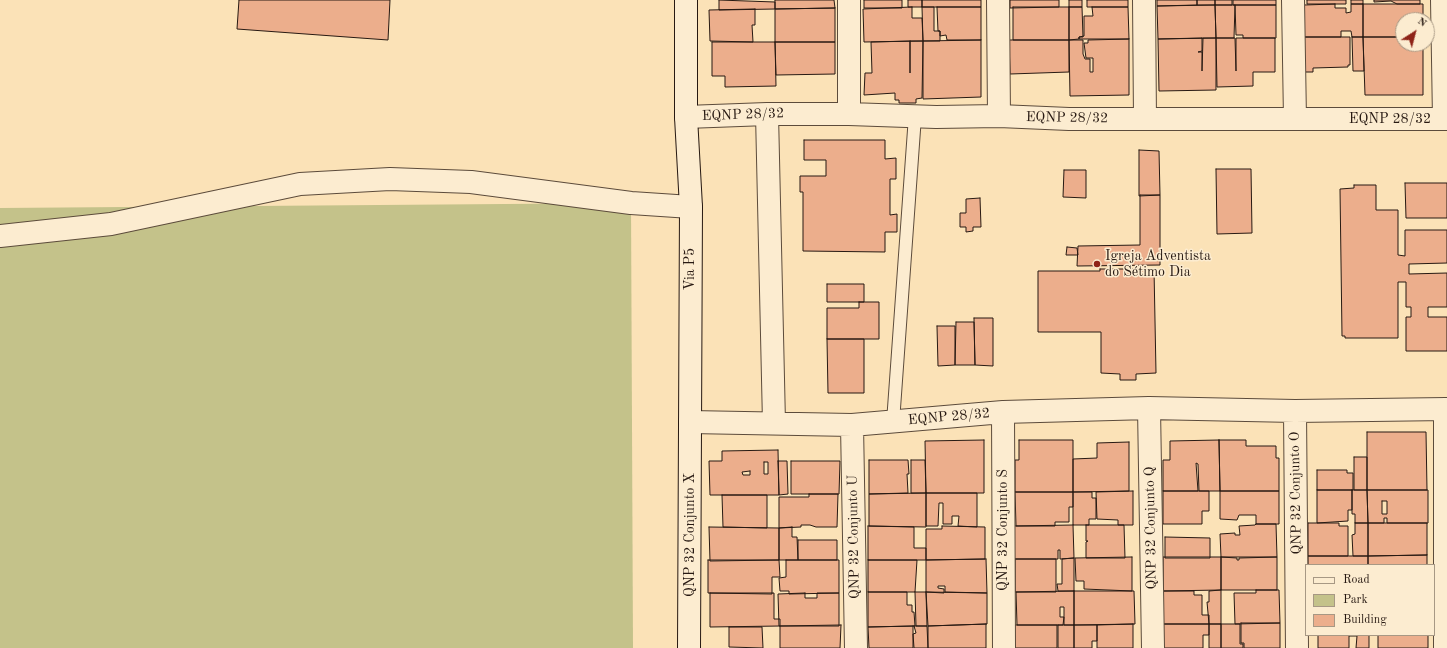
<!DOCTYPE html>
<meta charset="utf-8">
<style>
body{margin:0}
#map{position:relative;width:1447px;height:648px;overflow:hidden;background:#fbe2b7;font-family:"Old Standard TT",serif}
canvas{display:block}
.legend{position:absolute;left:1305px;top:564px;width:130px;height:72px;box-sizing:border-box;background:#fcecd0;border:1px solid #a79884;margin:0;padding:5px 7px;list-style:none;font-size:12px;color:#271912}
.legend li{display:flex;align-items:center;gap:8px;height:20px}
.legend b{width:20px;border:1px solid #a79884}
.north{position:absolute;left:1395px;top:12px;width:40px;height:40px;box-sizing:border-box;background:#fcecd0;border:1px solid #a79884;border-radius:50%;rotate:36deg;font-size:11px;font-weight:700;line-height:16px;text-align:center;color:#271912}
.north::after{content:'';display:block;margin:auto;width:14px;height:18px;background:#8f2418;clip-path:polygon(50% 0,100% 100%,50% 72%,0 100%)}
</style>
<div id="map">
<canvas width="1447" height="648"></canvas>
<ul class="legend">
<li><b style="height:5px;background:#fcecd0"></b>Road</li>
<li><b style="height:11px;background:#c4c28a"></b>Park</li>
<li><b style="height:11px;background:#ecae8c"></b>Building</li>
</ul>
<div class="north">N</div>
</div>
<script>
const c = document.querySelector('canvas').getContext('2d');
c.lineJoin = 'round';
function fillPath(path, color) { c.fillStyle = color; c.fill(path, 'evenodd'); }
const toPath = rows => new Path2D(rows.map(r => 'M' + r).join(''));
function strokePath(path, color, width, dash) { c.strokeStyle = color; c.lineWidth = width; c.lineCap = dash ? 'butt' : 'round'; c.setLineDash(dash || []); c.stroke(path); }
function write(font, color, halo, rows, align = 'center') {
  c.font = font + ' "Old Standard TT",serif'; c.lineWidth = 3; c.setLineDash([]); c.textBaseline = 'middle'; c.strokeStyle = halo; c.fillStyle = color; for (const [text, x, y, turn = 0] of rows) {
    c.save(); c.translate(x, y); c.rotate((+turn || 0) * Math.PI / 180); c.textAlign = isNaN(turn) ? turn : align; if (halo) c.strokeText(text, 0, 0); c.fillText(text, 0, 0); c.restore();
  }
}
fillPath(toPath([
 [631,203,633,648,0,648,0,208]
]), '#c4c28a');
const building = toPath([
 [239,0,390,0,388,40,237,29,239,0],
 [719,0,775,2,775,9,719,10,719,0],
 [775,0,834,0,835,8,775,9,775,0],
 [864,0,902,0,902,8,864,8,864,0],
 [908,0,922,0,922,7,908,7,908,0],
 [922,0,981,0,981,7,922,7,922,0],
 [1010,0,1059,0,1059,7,1010,8,1010,0],
 [1069,0,1082,0,1082,7,1069,7,1069,0],
 [1087,0,1128,0,1128,7,1087,7,1087,0],
 [1157,0,1197,0,1197,5,1157,6,1157,0],
 [1197,0,1215,0,1215,5,1197,5,1197,0],
 [1215,0,1232,0,1232,5,1215,5,1215,0],
 [1233,0,1276,0,1276,5,1233,5,1233,0],
 [1307,0,1346,0,1346,4,1307,4,1307,0],
 [1351,0,1363,0,1363,4,1351,4,1351,0],
 [1374,0,1420,0,1420,4,1397,4,1391,1,1374,2,1374,0],
 [1335,4,1335,8,1346,8,1346,13,1351,12,1351,4,1363,4,1363,37,1352,37,1351,31,1341,31,1341,37,1304,37,1304,5,1335,4],
 [1363,4,1423,4,1423,20,1403,20,1403,37,1363,37,1363,4],
 [1215,5,1235,5,1234,38,1216,38,1215,5],
 [1215,5,1216,38,1158,39,1157,6,1215,5],
 [1235,5,1276,5,1276,38,1243,38,1243,35,1236,35,1235,5],
 [912,7,912,18,922,18,923,41,864,42,863,9,912,7],
 [922,7,934,7,934,31,940,31,940,41,923,41,922,7],
 [937,7,981,7,981,40,947,40,946,35,940,36,940,31,938,31,937,7],
 [1013,7,1069,7,1069,40,1013,40,1013,7],
 [1069,7,1082,7,1083,37,1079,37,1079,39,1069,40,1069,7],
 [1092,7,1128,7,1129,39,1079,39,1079,37,1084,36,1084,16,1093,16,1092,7],
 [835,8,835,42,775,42,775,9,835,8],
 [755,9,755,25,752,25,753,42,710,41,709,10,755,9],
 [1304,37,1350,37,1350,65,1348,65,1348,67,1313,68,1313,72,1304,72,1304,37],
 [1352,37,1363,37,1364,71,1353,71,1352,37],
 [1363,37,1403,37,1403,44,1423,44,1423,95,1365,95,1363,37],
 [1202,38,1202,51,1198,52,1202,52,1202,71,1203,38,1216,38,1216,90,1159,91,1158,39,1202,38],
 [1216,38,1235,38,1236,71,1236,38,1275,38,1275,72,1253,72,1253,86,1217,87,1216,38],
 [1129,39,1129,95,1070,96,1069,40,1083,40,1083,54,1085,59,1090,59,1090,72,1093,72,1093,58,1086,58,1084,43,1088,43,1088,40,1129,39],
 [981,40,981,97,923,99,923,41,981,40],
 [1009,40,1069,40,1069,72,1010,74,1009,40],
 [910,41,910,73,910,41,923,41,922,98,916,99,916,103,899,103,899,100,895,100,895,93,864,95,865,73,872,73,871,42,910,41],
 [712,42,775,42,776,86,725,87,725,76,712,76,712,42],
 [775,42,835,42,835,74,776,75,775,42],
 [804,140,885,140,885,159,896,158,896,179,890,179,890,215,897,214,897,232,885,232,885,252,803,251,803,192,800,192,800,176,826,176,826,160,804,160,804,140],
 [1139,150,1159,151,1160,195,1139,196,1139,150],
 [1216,169,1251,169,1252,233,1217,234,1216,169],
 [1064,170,1086,170,1086,198,1063,197,1064,170],
 [1405,183,1447,183,1447,218,1406,218,1405,183],
 [1354,185,1376,185,1376,210,1398,210,1398,255,1405,256,1405,230,1447,230,1447,263,1409,264,1409,274,1447,273,1447,307,1428,307,1428,317,1447,317,1447,351,1406,351,1406,317,1411,317,1411,307,1406,307,1406,282,1398,282,1398,338,1345,338,1345,336,1342,336,1340,189,1354,188,1354,185],
 [1140,195,1160,195,1160,265,1077,266,1078,246,1140,245,1140,195],
 [980,198,981,227,973,227,973,231,966,232,966,227,960,227,960,213,966,213,966,199,980,198],
 [1067,247,1077,248,1078,255,1066,255,1067,247],
 [1100,269,1154,269,1156,373,1136,374,1136,380,1120,380,1120,374,1101,373,1101,332,1038,332,1038,271,1100,271,1100,269],
 [827,284,864,284,864,302,827,302,827,284],
 [859,302,879,302,879,339,827,339,827,308,859,308,859,302],
 [974,318,993,318,993,366,975,365,974,318],
 [956,322,974,322,975,365,955,365,956,322],
 [937,326,955,326,955,365,938,366,937,326],
 [827,339,864,339,864,393,828,393,827,339],
 [1367,432,1426,432,1427,490,1367,490,1367,432],
 [984,440,984,493,926,493,925,441,984,440],
 [1019,440,1073,440,1073,492,1015,492,1015,460,1019,460,1019,440],
 [1219,440,1220,491,1199,491,1198,464,1196,463,1198,491,1163,491,1163,460,1170,460,1170,441,1219,440],
 [1219,440,1246,440,1246,446,1276,446,1276,458,1279,458,1279,491,1220,491,1219,440],
 [1129,442,1129,491,1073,492,1073,459,1097,458,1097,443,1129,442],
 [778,450,779,495,710,495,709,461,722,461,722,451,778,450],
 [764,462,768,462,768,474,764,474,764,462],
 [750,471,750,475,743,475,742,472,750,471],
 [1354,457,1367,457,1367,490,1354,490,1354,457],
 [869,460,908,460,909,474,907,474,908,493,869,494,869,460],
 [911,460,925,460,926,493,911,493,911,460],
 [778,461,787,461,788,494,779,495,778,461],
 [791,461,840,461,839,494,791,494,791,461],
 [1317,470,1347,470,1347,473,1353,473,1353,490,1317,490,1317,470],
 [1317,490,1352,490,1352,510,1348,510,1348,521,1317,523,1317,490],
 [1352,490,1367,490,1368,523,1355,523,1355,514,1352,514,1352,490],
 [1367,490,1428,490,1428,523,1387,523,1387,518,1384,518,1384,523,1368,523,1367,490],
 [1382,501,1387,501,1387,514,1382,514,1382,501],
 [1133,491,1133,525,1118,525,1118,520,1097,519,1096,492,1133,491],
 [1163,491,1209,491,1209,511,1202,511,1202,524,1163,524,1163,491],
 [1220,491,1279,491,1279,524,1256,524,1256,515,1239,515,1237,520,1220,519,1220,491],
 [1015,492,1073,492,1073,507,1069,507,1069,522,1055,522,1055,526,1016,526,1015,492],
 [1073,492,1092,492,1092,498,1096,498,1096,519,1089,519,1089,525,1073,525,1073,492],
 [926,493,926,527,869,526,869,494,926,493],
 [926,493,977,493,977,527,958,526,959,516,952,516,952,524,943,524,943,503,939,503,938,526,926,526,926,493],
 [809,494,838,494,837,527,816,527,810,525,801,525,801,527,779,528,779,497,809,497,809,494],
 [722,495,767,495,767,528,723,527,722,495],
 [1308,523,1339,523,1339,526,1348,526,1348,556,1308,556,1308,523],
 [1355,523,1368,523,1368,556,1353,556,1352,535,1355,534,1355,523],
 [1368,523,1427,523,1427,555,1368,556,1368,523],
 [1256,524,1276,524,1277,557,1221,557,1220,534,1235,533,1235,535,1240,535,1239,526,1255,525,1256,524],
 [1073,525,1074,558,1060,559,1060,550,1058,550,1058,559,1014,559,1014,526,1073,525],
 [1086,525,1124,525,1125,558,1086,558,1086,542,1088,541,1086,541,1086,525],
 [868,526,914,527,914,548,926,548,926,560,868,560,868,526],
 [942,526,985,527,985,559,926,560,926,529,942,529,942,526],
 [709,527,779,528,779,560,710,561,709,527],
 [792,527,792,537,797,537,798,560,779,560,779,528,792,527],
 [1165,537,1210,538,1210,558,1165,558,1165,537],
 [798,540,837,540,837,560,798,560,798,540],
 [1427,555,1427,565,1368,565,1368,556,1427,555],
 [1308,556,1368,556,1368,565,1308,565,1308,556],
 [1132,557,1132,591,1084,589,1084,581,1076,581,1075,558,1132,557],
 [1163,557,1221,557,1221,590,1163,591,1163,557],
 [1221,557,1237,558,1237,560,1239,560,1239,558,1277,557,1277,590,1221,590,1221,557],
 [1074,558,1074,591,1058,591,1057,584,1062,584,1062,559,1074,558],
 [986,559,987,593,945,592,945,586,938,586,938,588,944,589,944,593,926,592,926,560,986,559],
 [1015,559,1056,559,1056,592,1015,592,1015,559],
 [708,560,779,560,780,577,772,577,772,594,708,593,708,560],
 [786,560,839,560,839,593,789,594,789,591,780,591,779,578,786,577,786,560],
 [868,560,917,560,915,592,868,592,868,560],
 [1221,590,1221,624,1209,624,1207,602,1209,602,1209,591,1221,590],
 [1256,590,1279,590,1280,623,1235,624,1234,593,1256,593,1256,590],
 [1074,591,1134,591,1135,624,1074,625,1074,591],
 [1074,591,1074,625,1064,625,1064,607,1060,607,1060,617,1064,617,1063,625,1017,625,1016,592,1074,591],
 [1163,591,1194,591,1194,595,1202,595,1202,615,1209,615,1209,624,1163,624,1163,591],
 [868,592,907,592,907,605,912,605,912,612,914,612,915,626,868,627,868,592],
 [915,592,926,592,927,626,916,626,915,592],
 [926,592,987,593,987,624,928,626,926,592],
 [710,593,774,593,774,619,780,619,780,626,710,627,710,593],
 [805,593,805,598,817,598,817,593,839,593,839,626,779,626,778,594,805,593],
 [1241,623,1280,623,1280,648,1244,648,1244,643,1241,643,1241,623],
 [986,624,986,648,928,648,928,626,986,624],
 [1133,624,1133,648,1097,648,1097,625,1133,624],
 [1163,624,1209,624,1209,635,1203,635,1203,648,1163,648,1163,624],
 [1209,624,1221,624,1221,648,1209,648,1209,624],
 [1221,624,1240,624,1240,644,1243,644,1243,648,1221,648,1221,624],
 [841,625,840,648,780,648,780,626,841,625],
 [1013,625,1057,625,1057,648,1014,648,1013,625],
 [1058,625,1074,625,1074,648,1058,648,1058,625],
 [1074,625,1097,625,1097,641,1092,641,1092,648,1074,648,1074,625],
 [913,626,913,648,869,648,868,627,913,626],
 [914,626,927,626,928,648,914,648,913,634,916,633,914,626],
 [729,627,762,627,763,648,729,647,729,627],
 [1318,635,1369,635,1369,648,1356,648,1357,636,1349,636,1349,648,1318,648,1318,635],
 [1378,635,1428,635,1428,648,1378,648,1378,635]
]);
fillPath(building, '#ecae8c');
strokePath(building, '#271912', 1);
const lane = toPath([
 [893,422,915,116]
]);
const street = toPath([
 [849,0,849,114],
 [998,0,999,116],
 [1144,0,1145,119],
 [1293,0,1295,119],
 [1442,0,1444,119],
 [767,114,774,423],
 [686,117,767,114,849,114,936,117,999,116,1069,119,1447,119],
 [0,236,111,224,300,184,390,179,471,182,631,203,691,207],
 [1149,408,1153,648],
 [1295,411,1297,648],
 [1003,412,1004,648],
 [690,422,852,425,1003,412,1149,408,1295,411,1447,409],
 [852,425,856,648],
 [1445,648,1445,409]
]);
const secondary = toPath([
 [686,0,686,117,691,207,689,648]
]);
strokePath(lane, '#5c4b3b', 14);
strokePath(street, '#5c4b3b', 24);
strokePath(secondary, '#271912', 24);
strokePath(lane, '#fcecd0', 12);
strokePath(street, '#fcecd0', 22);
strokePath(secondary, '#fcecd0', 22);
for (const [x, y, r, color] of [
 [1097,264,4,"#8f2418"]
]) { const dot = new Path2D(); dot.arc(x, y, r, 0, 2 * Math.PI); c.fillStyle = color; c.fill(dot); strokePath(dot, '#fcecd0', 1.5); }
write('14px', '#271912', '#fcecd0', [
 ["EQNP 28/32",743,115,-2],
 ["EQNP 28/32",1067,118,1],
 ["EQNP 28/32",1390,119],
 ["Via P5",690,269,-90],
 ["EQNP 28/32",949,417,-5],
 ["QNP 32 Conjunto O",1296,493,-91],
 ["QNP 32 Conjunto Q",1151,528,-91],
 ["QNP 32 Conjunto S",1003,530,-90],
 ["QNP 32 Conjunto X",690,535,-90],
 ["QNP 32 Conjunto U",854,537,-91]
]);
write('14px', '#271912', '#fcecd0', [
 ["Igreja Adventista",1105,256],
 ["do Sétimo Dia",1105,272]
], 'left');
</script>
